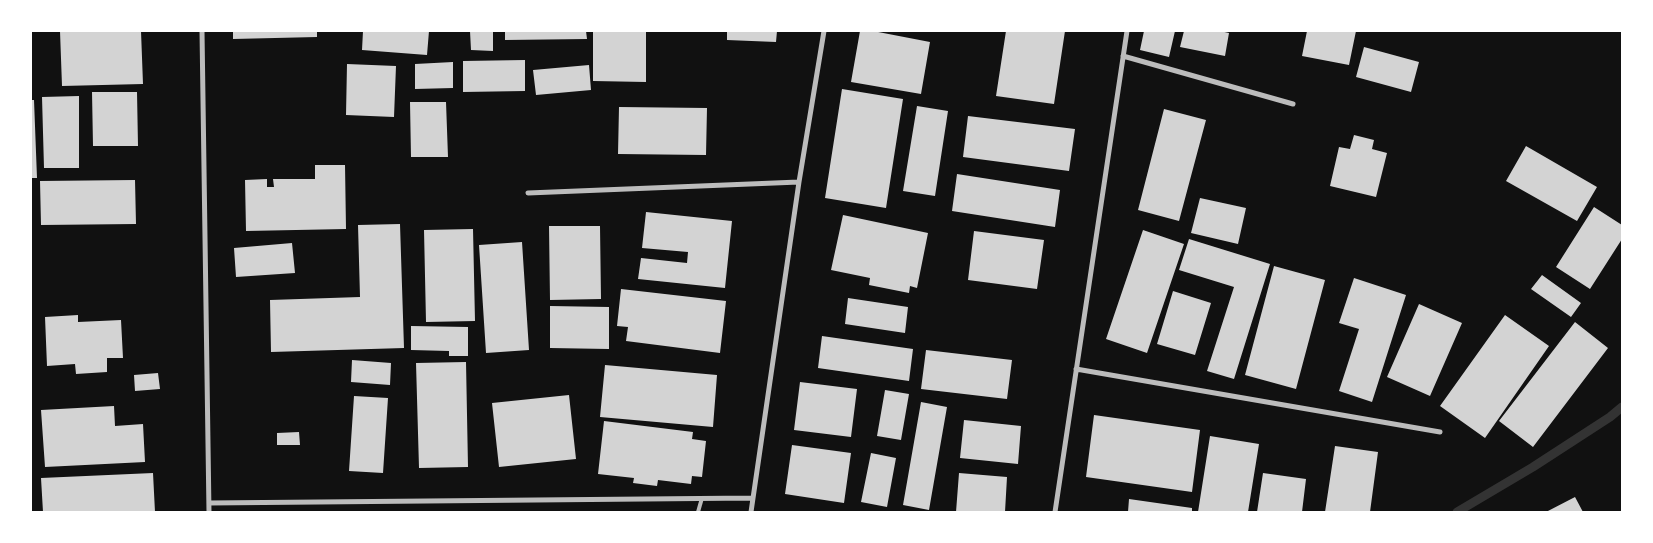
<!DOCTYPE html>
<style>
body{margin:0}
#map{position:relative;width:1653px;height:543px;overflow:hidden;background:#111;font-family:"DejaVu Sans",sans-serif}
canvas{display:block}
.frame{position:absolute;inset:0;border:32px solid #fff;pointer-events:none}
</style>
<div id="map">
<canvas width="1653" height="543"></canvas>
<div class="frame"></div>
</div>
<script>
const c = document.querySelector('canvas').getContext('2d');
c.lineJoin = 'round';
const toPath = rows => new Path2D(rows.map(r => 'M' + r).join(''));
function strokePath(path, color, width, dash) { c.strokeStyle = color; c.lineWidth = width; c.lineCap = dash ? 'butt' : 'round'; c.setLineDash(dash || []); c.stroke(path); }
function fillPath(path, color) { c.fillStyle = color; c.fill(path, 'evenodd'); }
strokePath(toPath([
 [1457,512,1533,467,1610,417,1622,407]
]), '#333', 9);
fillPath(toPath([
 [60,31,141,31,143,84,62,86],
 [233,31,317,31,317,37,233,39],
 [363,31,429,31,427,55,362,50],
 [470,31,493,31,493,51,471,50],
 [505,31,586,31,587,39,505,40],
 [593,31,646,31,646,82,593,81],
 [727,31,777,31,776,42,727,40],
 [860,31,873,31,930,42,921,94,851,82],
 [1006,31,1065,31,1054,104,996,96],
 [1144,31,1175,31,1169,57,1140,50],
 [1184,31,1220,31,1229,33,1225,56,1180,47],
 [1307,31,1356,31,1349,65,1302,56],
 [1364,47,1419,62,1411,92,1356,77],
 [525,60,525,91,463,92,463,61],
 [453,62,453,88,415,89,415,64],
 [347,64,396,66,394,117,346,115],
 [589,65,591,90,536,95,533,70],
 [842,89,903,99,886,208,825,198],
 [92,92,137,92,138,146,93,146],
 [79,96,79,168,44,168,42,97],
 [31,100,34,100,37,178,31,178],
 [410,102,446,102,448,157,411,157],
 [917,106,948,111,935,196,903,191],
 [619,107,707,108,706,155,618,154],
 [1164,109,1206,120,1179,221,1138,210],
 [968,116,1075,129,1069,171,963,157],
 [1354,135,1374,140,1372,149,1387,153,1376,197,1330,186,1339,147,1350,149],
 [1526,146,1597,187,1577,221,1506,181],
 [315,165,345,165,346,229,246,231,245,180,267,179,267,187,274,187,273,179,315,179],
 [957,174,1060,190,1055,227,952,211],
 [135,180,136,224,41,225,40,181],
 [1200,198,1246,208,1238,244,1191,233],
 [1594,207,1622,225,1622,239,1590,289,1556,267],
 [646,212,732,221,725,288,638,279,641,258,687,263,688,252,642,248],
 [843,215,928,233,917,288,910,286,909,293,869,285,870,278,831,270],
 [400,224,404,348,271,352,270,300,360,297,358,225],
 [549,226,600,226,601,299,550,300],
 [473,229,475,321,426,322,424,230],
 [1143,230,1184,244,1147,353,1106,339],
 [974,231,1044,240,1037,289,968,280],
 [1189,239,1270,264,1234,379,1207,371,1234,287,1179,270],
 [522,242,529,350,486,353,479,245],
 [292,243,295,273,236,277,234,248],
 [1274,266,1325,280,1296,389,1245,375],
 [1542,275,1581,303,1571,317,1531,289],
 [1354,278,1406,295,1372,402,1339,391,1359,329,1339,323],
 [621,289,726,301,720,353,626,341,628,327,617,326],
 [1173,291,1211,303,1195,355,1157,344],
 [848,298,908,307,905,333,845,324],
 [1419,304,1462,323,1430,396,1387,377],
 [550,306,609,307,609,349,550,348],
 [78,315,78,322,121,320,123,358,107,358,107,372,76,374,75,364,47,366,45,317],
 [1505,315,1549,346,1485,438,1440,406],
 [1575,322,1608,348,1533,447,1499,421],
 [411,326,468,327,468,356,449,356,449,351,411,350],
 [822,336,913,349,909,381,818,368],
 [926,350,1012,360,1007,399,921,389],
 [352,360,391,363,390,385,351,382],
 [466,362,468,467,419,468,416,363],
 [605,365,717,375,713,427,600,417],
 [158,373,160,389,135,391,134,375],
 [800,382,857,389,851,437,794,430],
 [885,390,909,394,901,440,877,436],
 [569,395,576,459,499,467,492,403],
 [354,396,388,398,383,473,349,471],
 [921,402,947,407,929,510,903,505],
 [114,406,115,426,143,424,145,462,45,467,41,410],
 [1094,415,1200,430,1192,492,1086,477],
 [964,420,1021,426,1018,464,960,458],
 [604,421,693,432,692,439,706,441,702,477,692,476,691,484,658,480,657,486,633,483,634,478,598,474],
 [299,432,300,445,277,445,277,433],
 [1210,436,1259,444,1248,512,1198,512],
 [792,445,851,453,844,503,785,494],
 [1335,446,1378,452,1370,512,1325,512],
 [871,453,896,458,887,507,861,502],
 [153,473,155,512,43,512,41,478],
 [959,473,1007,477,1005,512,956,512],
 [1263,473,1306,479,1302,512,1257,512],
 [1575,497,1583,512,1546,512],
 [1129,499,1192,508,1192,512,1128,512]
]), '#d3d3d3');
strokePath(toPath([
 [698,512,702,498]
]), '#bcbcbc', 4);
strokePath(toPath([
 [202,31,209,512],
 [1123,56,1293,104],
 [528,193,799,182],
 [1076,369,1440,432],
 [209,503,753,498],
 [751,512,799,182,824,31],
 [1055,512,1127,31]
]), '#bcbcbc', 5);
</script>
